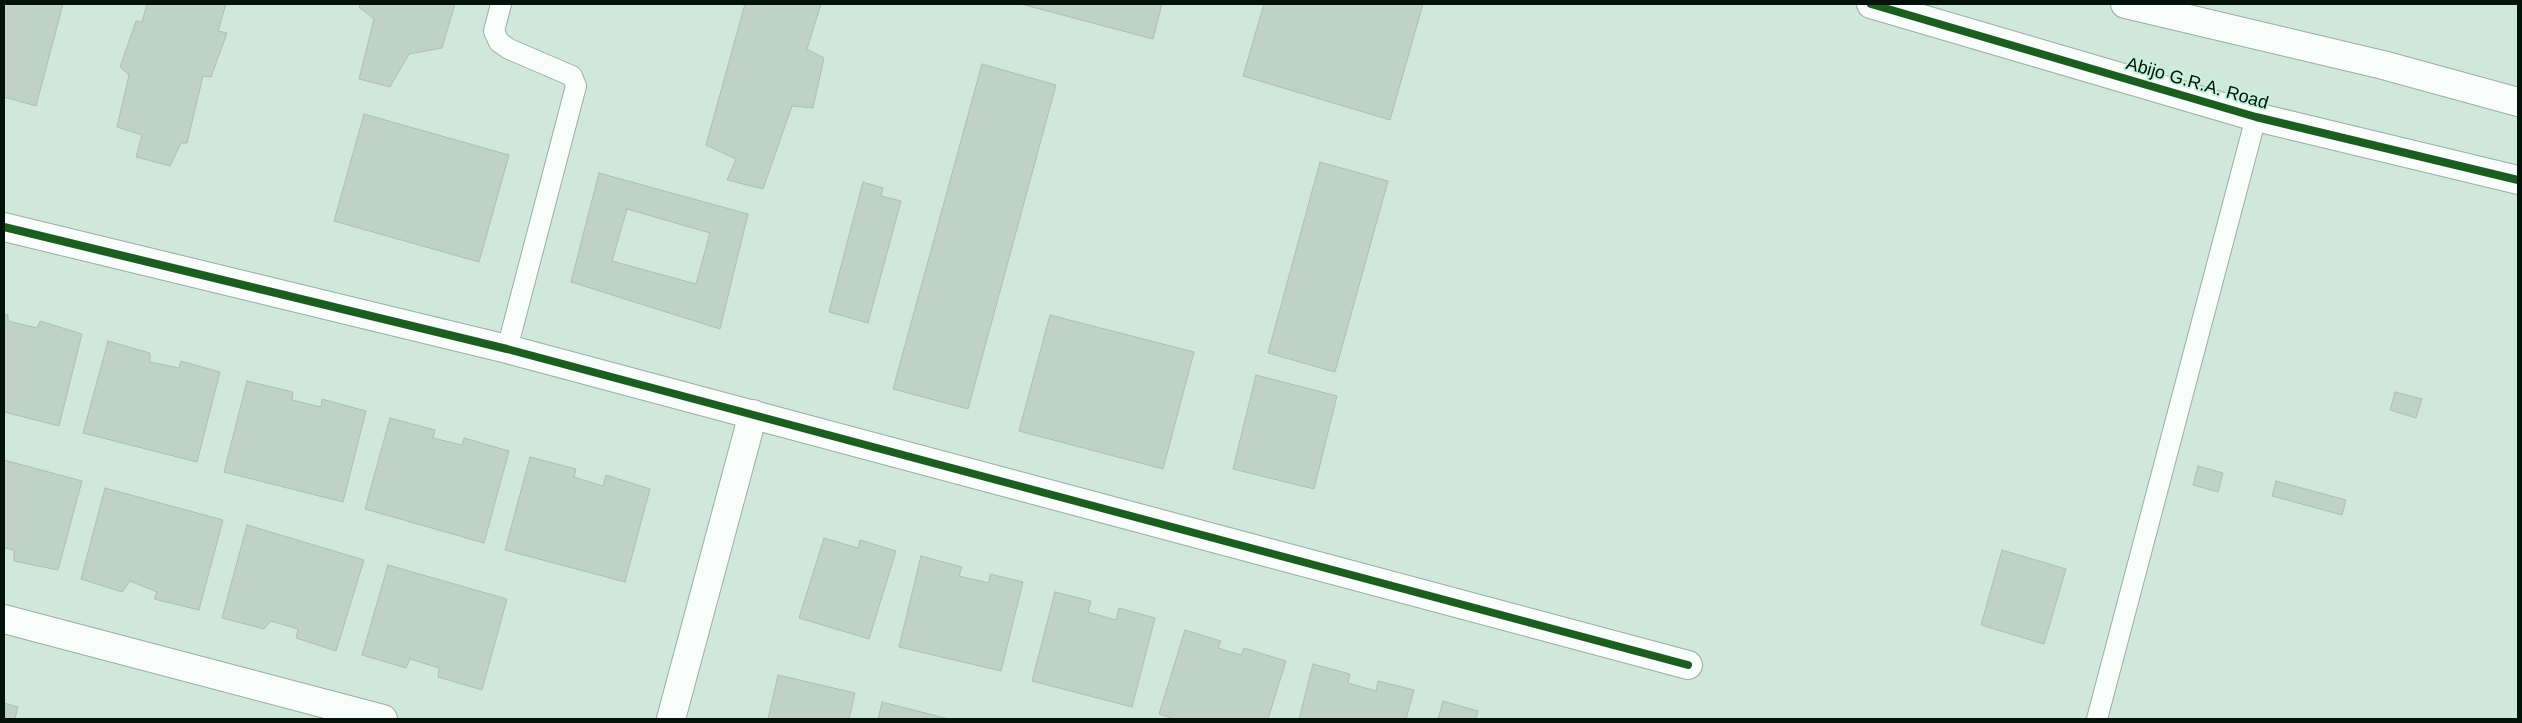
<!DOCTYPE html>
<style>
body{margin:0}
#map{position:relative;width:2522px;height:723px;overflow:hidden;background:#d0e8dc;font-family:Helvetica,sans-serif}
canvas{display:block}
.frame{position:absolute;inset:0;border:5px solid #03120a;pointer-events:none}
</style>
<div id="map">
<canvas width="2522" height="723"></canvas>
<div class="frame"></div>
</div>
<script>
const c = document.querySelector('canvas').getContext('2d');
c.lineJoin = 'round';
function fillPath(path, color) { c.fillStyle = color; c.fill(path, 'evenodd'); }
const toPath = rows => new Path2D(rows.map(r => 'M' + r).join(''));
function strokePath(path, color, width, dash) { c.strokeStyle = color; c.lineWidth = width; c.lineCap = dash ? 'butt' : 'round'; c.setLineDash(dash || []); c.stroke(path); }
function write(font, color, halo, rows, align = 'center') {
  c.font = font + ' Helvetica,sans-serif'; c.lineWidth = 4; c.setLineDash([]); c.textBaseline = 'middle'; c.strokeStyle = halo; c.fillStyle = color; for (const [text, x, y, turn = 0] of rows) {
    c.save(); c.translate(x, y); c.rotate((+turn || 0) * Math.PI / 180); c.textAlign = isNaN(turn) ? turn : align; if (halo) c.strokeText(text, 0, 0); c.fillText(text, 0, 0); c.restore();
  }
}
const building = toPath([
 [4,4,63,4,36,106,4,97,4,4],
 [147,4,226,4,218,31,227,33,211,77,203,76,187,143,181,143,170,166,136,157,142,135,117,127,129,75,120,67,136,21,142,22,147,4],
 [360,4,455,4,442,48,409,54,390,87,359,79,374,19,359,7,360,4],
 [745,4,821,4,807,49,824,58,813,108,792,106,763,189,727,180,736,159,706,145,745,4],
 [1021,4,1162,4,1153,39,1021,4],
 [1264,4,1423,4,1390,120,1243,76,1264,4],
 [982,64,1056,85,968,409,893,389,982,64],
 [364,114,509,155,479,262,334,221,364,114],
 [1320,162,1388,181,1335,372,1268,353,1320,162],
 [599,173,748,214,720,329,571,282,599,173],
 [627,209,710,233,696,284,612,261,627,209],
 [863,182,883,188,881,196,901,201,868,323,829,312,863,182],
 [4,314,8,315,8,321,37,328,40,321,82,334,59,426,4,412,4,314],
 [1050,315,1194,352,1163,469,1019,431,1050,315],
 [108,341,150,353,150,362,179,368,181,361,220,372,197,462,83,433,108,341],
 [1256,375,1337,396,1314,489,1233,469,1256,375],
 [247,381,293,392,292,400,321,407,322,399,366,411,343,502,224,472,247,381],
 [2395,392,2422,399,2416,418,2390,410,2395,392],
 [390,418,435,430,433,438,462,445,464,438,509,451,484,543,365,509,390,418],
 [530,457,576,469,574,477,603,486,606,475,650,489,625,582,505,550,530,457],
 [4,460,82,481,58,570,14,561,14,550,4,548,4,460],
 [2198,466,2223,473,2218,492,2193,485,2198,466],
 [2276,481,2346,500,2342,515,2272,496,2276,481],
 [105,488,223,520,199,610,154,599,157,592,130,581,122,592,81,579,105,488],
 [247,525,364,560,336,651,296,638,298,629,271,621,264,629,222,618,247,525],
 [824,538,858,548,860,540,896,551,869,639,799,618,824,538],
 [2002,550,2066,569,2044,644,1981,625,2002,550],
 [921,556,962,567,959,576,989,583,990,574,1023,582,1001,671,899,647,921,556],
 [388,565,507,599,482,690,438,677,439,668,410,659,406,668,362,655,388,565],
 [1055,592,1091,601,1088,612,1116,620,1119,608,1155,618,1132,707,1032,681,1055,592],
 [1185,630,1221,641,1218,648,1241,655,1244,648,1286,661,1268,719,1174,719,1159,714,1185,630],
 [1313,664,1350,674,1348,683,1376,691,1378,681,1414,690,1406,719,1299,719,1313,664],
 [778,675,855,693,849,719,768,719,778,675],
 [1443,701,1478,711,1476,719,1438,719,1443,701],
 [882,702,949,719,878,719,882,702],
 [4,703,18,707,15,719,4,719,4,703]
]);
fillPath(building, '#c0d1c5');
strokePath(building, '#adbeb2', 1);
const lane = toPath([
 [501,4,494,31,499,42,509,49,572,76,576,86,507,349],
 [2097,719,2256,117]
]);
const street = toPath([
 [1871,4,2256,117,2518,180],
 [2125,4,2383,65,2518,102],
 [4,227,507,349,1688,665],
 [4,619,383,719],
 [671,719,753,414]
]);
strokePath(lane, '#9bada4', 22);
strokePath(street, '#9bada4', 30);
strokePath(lane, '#f8fcfa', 20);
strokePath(street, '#f8fcfa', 28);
strokePath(toPath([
 [1871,4,2256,117,2518,180],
 [4,227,507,349,1688,665]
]), '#1b5e20', 8);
write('18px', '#03120a', '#c6f3db', [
 ["Abijo G.R.A. Road",2197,84,16]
]);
</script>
